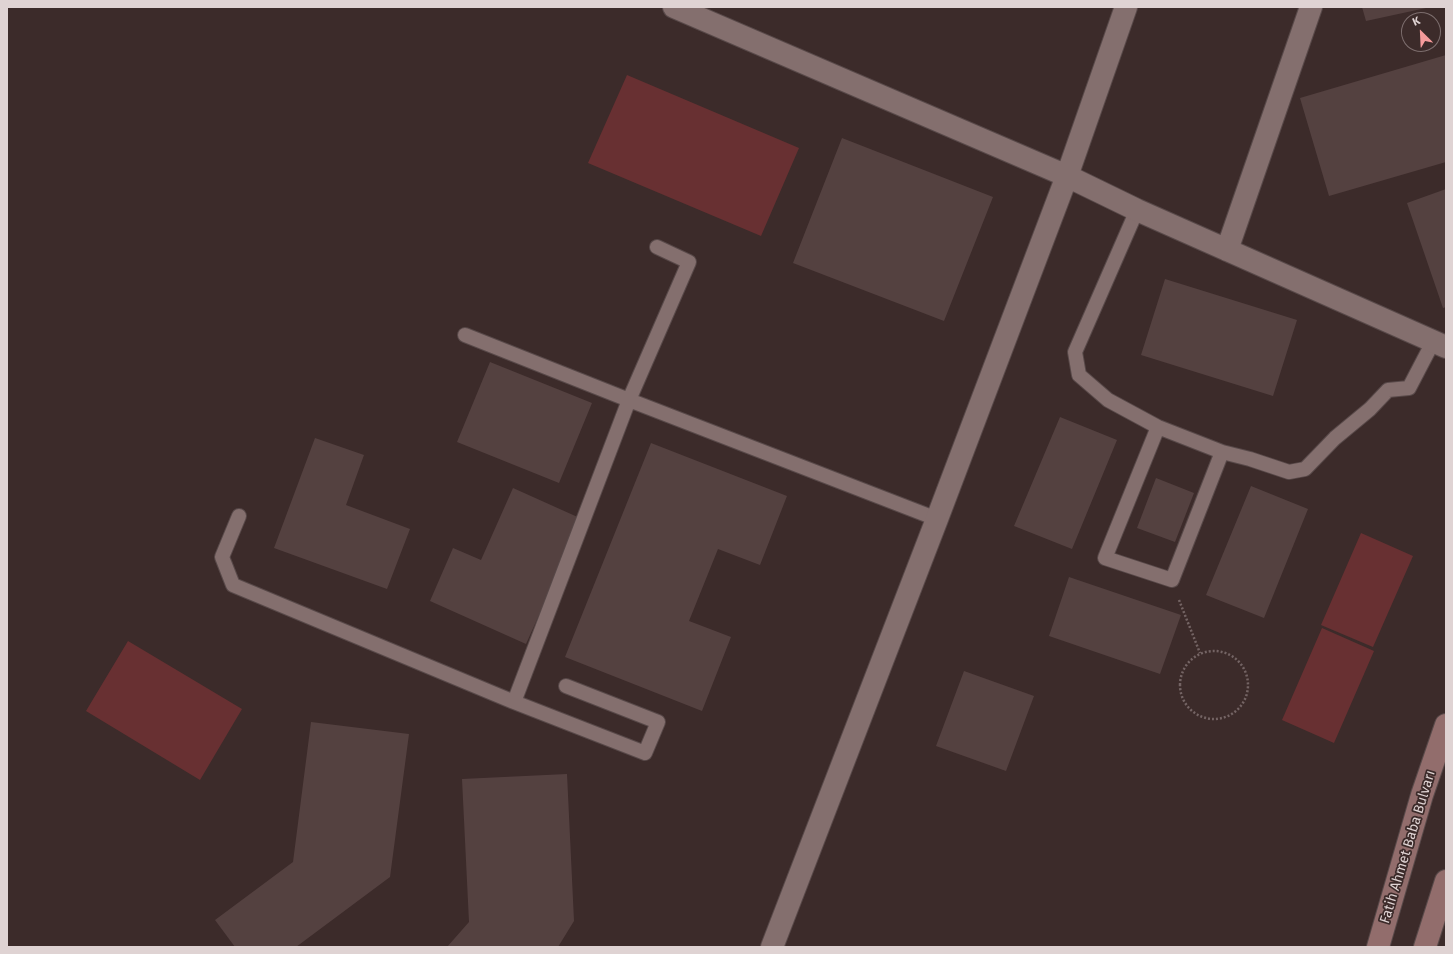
<!DOCTYPE html>
<meta charset="utf-8">
<style>
body{margin:0}
#map{position:relative;width:1453px;height:954px;overflow:hidden;background:#3c2b2a;font-family:"Fira Sans",sans-serif}
canvas{display:block}
.frame{position:absolute;inset:0;border:8px solid #dfd3d3;pointer-events:none}
.north{position:absolute;left:1401px;top:12px;width:40px;height:40px;box-sizing:border-box;background:#3c2b2a;border:1px solid #7d6e6e;border-radius:50%;rotate:336deg;font-size:11px;font-weight:700;line-height:16px;text-align:center;color:#dfd3d3}
.north::after{content:'';display:block;margin:auto;width:14px;height:18px;background:#f59b9b;clip-path:polygon(50% 0,100% 100%,50% 72%,0 100%)}
</style>
<div id="map">
<canvas width="1453" height="954"></canvas>
<div class="frame"></div>
<div class="north">K</div>
</div>
<script>
const c = document.querySelector('canvas').getContext('2d');
c.lineJoin = 'round';
function fillPath(path, color) { c.fillStyle = color; c.fill(path, 'evenodd'); }
const toPath = rows => new Path2D(rows.map(r => 'M' + r).join(''));
function strokePath(path, color, width, dash) { c.strokeStyle = color; c.lineWidth = width; c.lineCap = dash ? 'butt' : 'round'; c.setLineDash(dash || []); c.stroke(path); }
function write(font, color, halo, rows, align = 'center') {
  c.font = font + ' "Fira Sans",sans-serif'; c.lineWidth = 3.5; c.setLineDash([]); c.textBaseline = 'middle'; c.strokeStyle = halo; c.fillStyle = color; for (const [text, x, y, turn = 0] of rows) {
    c.save(); c.translate(x, y); c.rotate((+turn || 0) * Math.PI / 180); c.textAlign = isNaN(turn) ? turn : align; if (halo) c.strokeText(text, 0, 0); c.fillText(text, 0, 0); c.restore();
  }
}
fillPath(toPath([
 [627,75,799,148,761,236,588,163],
 [1361,533,1413,556,1373,647,1321,625],
 [1322,628,1374,651,1334,743,1282,720],
 [128,641,242,709,200,780,86,711]
]), '#683032');
fillPath(toPath([
 [1362,7,1426,7,1426,8,1366,21],
 [1446,55,1446,162,1329,196,1300,98],
 [842,138,993,197,944,321,793,263],
 [1446,189,1446,307,1443,308,1407,203],
 [1165,279,1297,320,1273,396,1141,355],
 [490,362,592,403,559,483,457,442],
 [1060,417,1117,440,1072,549,1014,526],
 [315,438,364,455,346,505,410,529,387,589,274,548],
 [651,443,787,496,760,565,718,549,689,621,731,637,702,711,565,657],
 [1156,478,1194,493,1175,542,1137,528],
 [1251,486,1308,509,1264,618,1206,595],
 [513,488,582,519,526,644,430,601,453,548,481,560],
 [1069,577,1181,615,1160,674,1049,636],
 [964,671,1034,696,1006,771,936,746],
 [311,722,409,734,390,877,296,947,235,947,215,920,293,862],
 [567,774,574,921,558,947,447,947,469,922,462,779]
]), '#544140');
const lane = toPath([
 [1137,210,1075,352,1079,375,1108,400,1158,427,1222,452,1250,459,1289,472,1305,469,1335,438,1370,409,1388,390,1409,388,1433,342],
 [657,247,689,262,629,400,937,519],
 [465,335,629,400,514,702],
 [1158,427,1105,558,1172,580,1222,452],
 [239,516,222,557,233,585,514,702,645,753,658,722,566,686]
]);
const street = toPath([
 [674,7,1067,176,1137,210,1446,347],
 [1227,250,1311,7],
 [772,947,937,519,1067,176,1126,7]
]);
const secondary = toPath([
 [1378,947,1422,795,1446,725],
 [1425,947,1446,881]
]);
strokePath(lane, '#584949', 16);
strokePath(street, '#584949', 24);
strokePath(secondary, '#584949', 24);
strokePath(toPath([
 [1179,600,1200,653],
 '1180 685a34 34 0 1 1 68 0a34 34 0 1 1-68 0Z'
]), '#746464', 2.5, [2, 2]);
strokePath(lane, '#846f6e', 14);
strokePath(street, '#846f6e', 22);
strokePath(secondary, '#926d6c', 22);
write('14px', '#dfd3d3', '#3c2b2a', [
 ["Fatih Ahmet Baba Bulvarı",1408,847,-73]
]);
</script>
